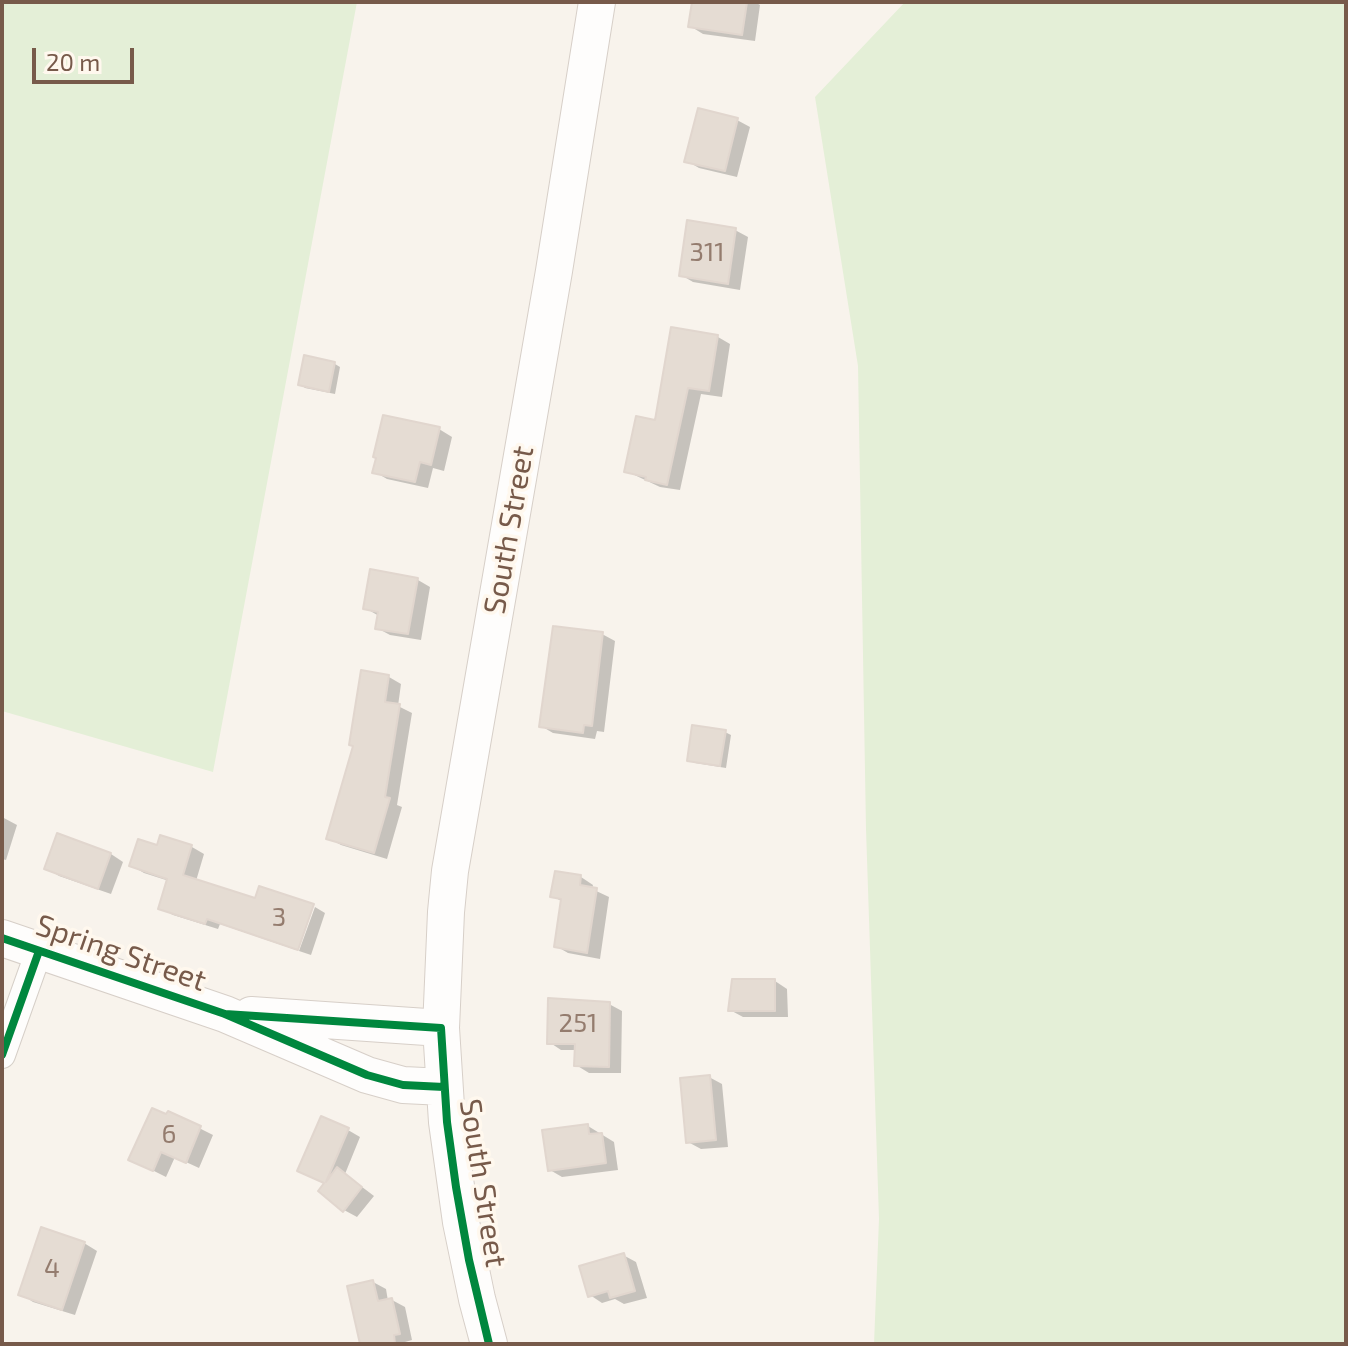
<!DOCTYPE html>
<style>
body{margin:0}
#map{position:relative;width:1348px;height:1346px;overflow:hidden;background:#f8f3ec;font-family:"Exo 2",sans-serif}
canvas{display:block}
.frame{position:absolute;inset:0;border:4px solid #775a4a;pointer-events:none}
.scale{position:absolute;left:32px;top:48px;width:102px;height:36px;box-sizing:border-box;border:4px solid #775a4a;border-top:0;padding-left:10px;font-size:24px;line-height:28px;white-space:nowrap;color:#775a4a;-webkit-text-stroke:6px #fff8ee;paint-order:stroke}
</style>
<div id="map">
<canvas width="1348" height="1346"></canvas>
<div class="frame"></div>
<div class="scale">20 m</div>
</div>
<script>
const c = document.querySelector('canvas').getContext('2d');
c.lineJoin = 'round';
function fillPath(path, color) { c.fillStyle = color; c.fill(path, 'evenodd'); }
const toPath = rows => new Path2D(rows.map(r => 'M' + r).join(''));
function strokePath(path, color, width, dash) { c.strokeStyle = color; c.lineWidth = width; c.lineCap = dash ? 'butt' : 'round'; c.setLineDash(dash || []); c.stroke(path); }
function write(font, color, halo, rows, align = 'center') {
  c.font = font + ' "Exo 2",sans-serif'; c.lineWidth = 7; c.setLineDash([]); c.textBaseline = 'middle'; c.strokeStyle = halo; c.fillStyle = color; for (const [text, x, y, turn = 0] of rows) {
    c.save(); c.translate(x, y); c.rotate((+turn || 0) * Math.PI / 180); c.textAlign = isNaN(turn) ? turn : align; if (halo) c.strokeText(text, 0, 0); c.fillText(text, 0, 0); c.restore();
  }
}
fillPath(toPath([
 [2,2,357,2,213,772,2,711],
 [905,2,1346,2,1346,1344,874,1344,879,1219,866,829,858,366,815,97]
]), '#e4efd7');
fillPath(toPath([
 [694,2,755,2,760,5,755,41,703,34,690,26],
 [737,120,750,127,737,177,699,168,687,161],
 [735,230,748,237,740,290,693,282,681,275],
 [672,329,718,337,730,344,722,397,701,394,680,490,660,487,626,471,657,422],
 [335,364,340,367,335,394,305,388,300,384],
 [439,429,452,437,444,471,433,468,428,488,387,479,375,472],
 [418,580,430,587,421,640,390,635,377,628,379,616,365,608],
 [602,634,615,641,604,732,597,731,595,739,553,733,541,726],
 [389,677,401,684,398,706,412,713,397,805,402,807,387,859,341,845,328,838,355,746],
 [725,732,731,735,726,768,695,763,689,760],
 [2,817,17,825,6,860,2,859],
 [58,835,111,854,123,862,111,894,59,876,46,868],
 [161,837,192,847,204,854,196,881,256,901,311,905,296,950,220,924,218,929,173,915,160,908,169,881,144,873,132,866,158,847],
 [581,877,593,885,592,889,609,897,600,959,568,953,556,946,563,902,552,896],
 [315,907,325,913,311,955,299,951],
 [775,981,787,989,788,1017,743,1017,730,1010],
 [609,1004,622,1011,621,1073,589,1073,576,1065,577,1050,561,1050,549,1042],
 [709,1077,722,1084,728,1147,701,1149,688,1142],
 [169,1113,213,1135,199,1168,175,1157,166,1177,144,1166],
 [588,1126,614,1142,618,1170,562,1177,550,1170],
 [348,1130,360,1137,345,1174,374,1196,357,1217,344,1210,326,1184,313,1177],
 [84,1243,97,1251,75,1315,33,1302,21,1294],
 [623,1255,636,1262,647,1298,624,1304,615,1299,602,1303,590,1295],
 [373,1282,386,1289,388,1301,392,1300,405,1307,412,1340,405,1342,406,1344,362,1344]
]), '#0003');
const building = toPath([
 [692,2,747,2,742,35,688,27,692,2],
 [698,108,738,118,725,171,684,162,698,108],
 [687,220,736,228,728,284,679,276,687,220],
 [671,327,718,335,709,391,688,388,667,485,645,480,646,477,624,472,636,416,655,420,671,327],
 [304,355,335,362,329,392,298,385,304,355],
 [383,415,440,427,431,465,420,462,415,482,372,473,376,458,373,457,383,415],
 [370,569,418,578,408,634,375,629,378,612,363,609,370,569],
 [553,626,603,632,592,726,584,725,583,733,539,727,553,626],
 [361,670,389,675,385,702,400,704,385,797,390,798,374,853,326,839,353,746,349,745,361,670],
 [692,725,726,730,720,766,687,761,692,725],
 [57,833,111,853,98,889,44,869,57,833],
 [160,835,192,845,183,875,255,898,259,886,314,904,298,950,207,919,205,924,158,909,167,879,129,866,138,839,157,845,160,835],
 [555,871,581,875,580,885,597,888,587,953,554,947,561,899,550,897,555,871],
 [732,979,775,979,775,1011,728,1011,732,979],
 [548,998,610,1002,609,1067,574,1066,575,1044,547,1044,548,998],
 [710,1075,716,1140,686,1143,680,1078,710,1075],
 [152,1108,166,1114,168,1111,201,1126,186,1163,161,1152,153,1171,128,1160,152,1108],
 [321,1116,349,1128,326,1182,337,1167,362,1187,343,1212,318,1191,324,1183,297,1171,321,1116],
 [588,1124,589,1134,602,1133,606,1163,548,1171,542,1130,588,1124],
 [41,1227,85,1242,62,1310,18,1295,41,1227],
 [624,1253,635,1291,610,1298,608,1291,588,1297,579,1266,624,1253],
 [373,1280,378,1301,392,1298,400,1334,394,1335,395,1344,360,1344,347,1286,373,1280]
]);
fillPath(building, '#e5dcd3');
strokePath(building, '#e1d6ce', 2);
const street = toPath([
 [2,1055,39,951]
]);
const secondary = toPath([
 [2,938,225,1014,367,1075,403,1085,444,1087],
 [251,1015,441,1028],
 [489,1344,477,1299,461,1222,447,1122,441,1028,446,912,450,871,554,271,597,2]
]);
strokePath(street, '#d6cfc8', 28);
strokePath(secondary, '#d7cfc8', 38);
strokePath(street, '#fefdfc', 26);
strokePath(secondary, '#fefdfc', 36);
strokePath(toPath([
 [2,938,225,1014,367,1075,403,1085,444,1087],
 [225,1014,441,1028,447,1122,456,1187,469,1260,489,1344],
 [2,1055,39,951]
]), '#00873e', 8);
write('26px', '#947c6e', null, [
 ["311",707,252],
 ["3",279,917],
 ["251",578,1023],
 ["6",169,1134],
 ["4",52,1268]
]);
write('30px', '#775a4a', '#fff8ee', [
 ["South Street",509,530,-80],
 ["Spring Street",121,953,19],
 ["South Street",483,1183,81]
]);
</script>
